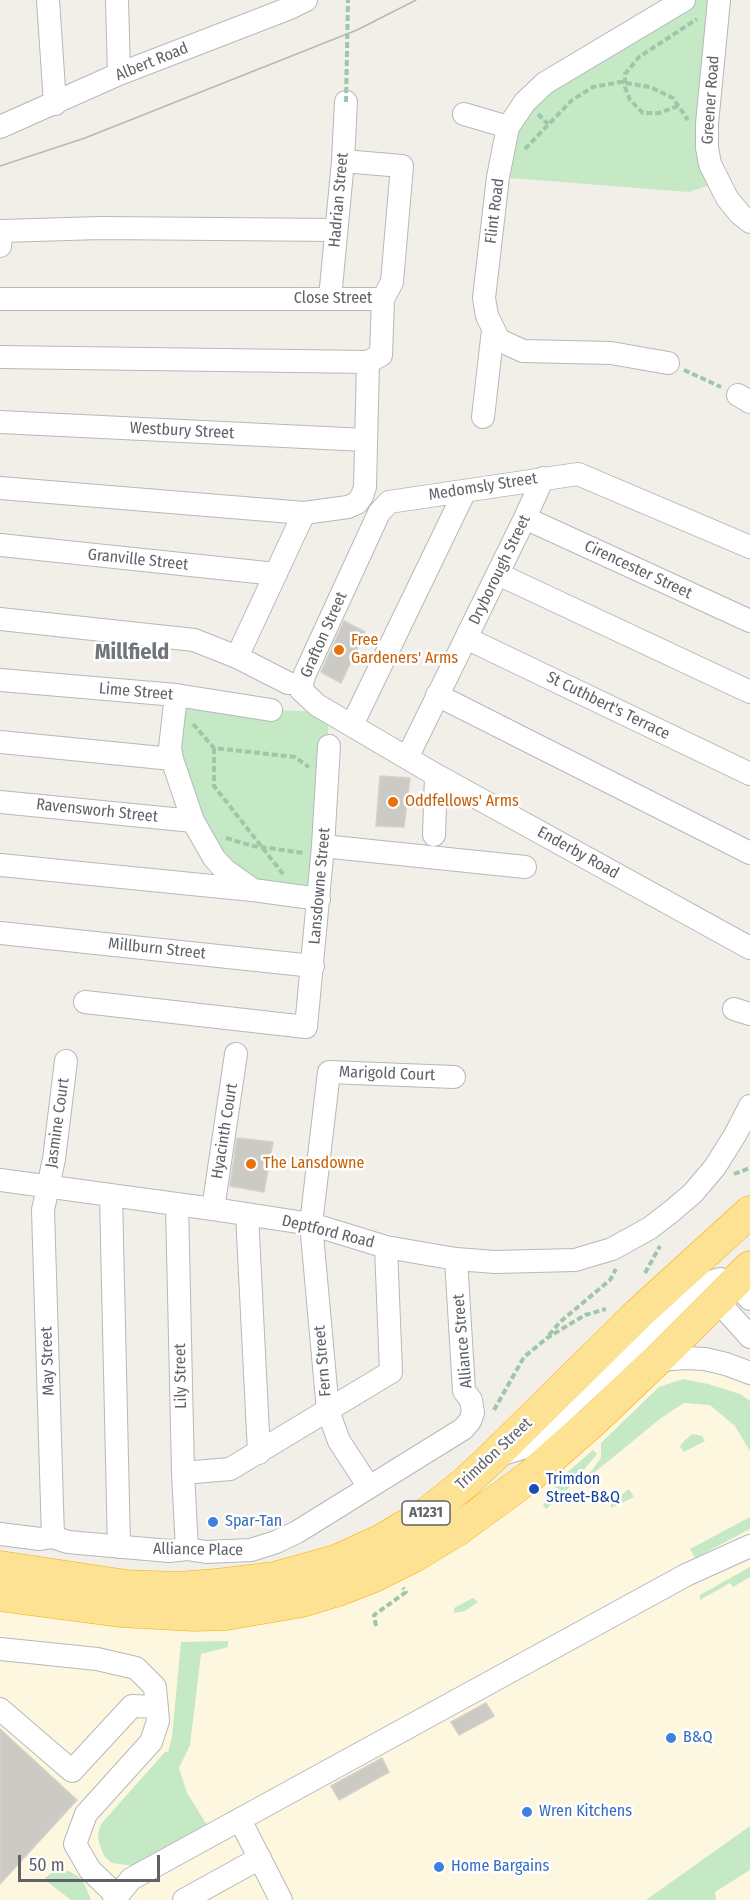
<!DOCTYPE html>
<style>
body{margin:0}
#map{position:relative;width:750px;height:1900px;overflow:hidden;background:#f1efe8;font-family:"Fira Sans Condensed",sans-serif}
canvas{display:block}
.scale{position:absolute;left:18px;top:1855px;width:142px;height:27px;box-sizing:border-box;border:3px solid #5f6368;border-top:0;padding-left:8px;font-size:18px;line-height:21px;white-space:nowrap;color:#5f6368;-webkit-text-stroke:4px #fff;paint-order:stroke}
</style>
<div id="map">
<canvas width="750" height="1900"></canvas>
<div class="scale">50 m</div>
</div>
<script>
const c = document.querySelector('canvas').getContext('2d');
c.lineJoin = 'round';
function fillPath(path, color) { c.fillStyle = color; c.fill(path, 'evenodd'); }
const toPath = rows => new Path2D(rows.map(r => 'M' + r).join(''));
function strokePath(path, color, width, dash) { c.strokeStyle = color; c.lineWidth = width; c.lineCap = dash ? 'butt' : 'round'; c.setLineDash(dash || []); c.stroke(path); }
function write(font, color, halo, rows, align = 'center') {
  c.font = font + ' "Fira Sans Condensed",sans-serif'; c.lineWidth = 5; c.setLineDash([]); c.textBaseline = 'middle'; c.strokeStyle = halo; c.fillStyle = color; for (const [text, x, y, turn = 0] of rows) {
    c.save(); c.translate(x, y); c.rotate((+turn || 0) * Math.PI / 180); c.textAlign = isNaN(turn) ? turn : align; if (halo) c.strokeText(text, 0, 0); c.fillText(text, 0, 0); c.restore();
  }
}
fillPath(toPath([
 [676,1370,707,1371,736,1380,750,1387,750,1900,0,1900,0,1607,306,1614,655,1377]
]), '#fef7e0');
fillPath(toPath([
 [684,0,719,0,707,124,719,182,689,192,498,177,525,102],
 [176,695,271,710,329,712,319,899,237,879,178,781],
 [683,1379,708,1384,740,1394,750,1401,750,1451,735,1426,710,1405,684,1403,661,1418,584,1481,601,1458,601,1443,659,1387],
 [692,1434,702,1436,705,1441,684,1452,680,1447,682,1443],
 [593,1450,597,1454,560,1498,546,1509,543,1505,563,1476],
 [629,1489,634,1497,611,1508,611,1503],
 [750,1517,750,1529,695,1558,690,1549],
 [750,1567,750,1577,733,1587,730,1583,700,1600,700,1595],
 [473,1598,478,1602,465,1611,454,1613,454,1608],
 [228,1641,228,1647,201,1654,190,1745,179,1768,187,1793,207,1825,134,1866,112,1863,104,1856,99,1843,98,1834,101,1824,165,1752,168,1752,172,1737,181,1642],
 [750,1826,750,1870,715,1892,716,1900,646,1900],
 [69,1871,79,1877,85,1885,91,1900,71,1900,44,1879,51,1873]
]), '#c5e8c5');
const building = toPath([
 [344,621,365,632,341,683,321,672,344,621],
 [380,776,410,778,404,827,376,826,380,776],
 [237,1138,273,1142,264,1192,230,1186,237,1138],
 [486,1703,494,1716,459,1735,451,1722,486,1703],
 [0,1729,77,1800,0,1884,0,1729],
 [382,1758,389,1772,339,1800,331,1786,382,1758]
]);
fillPath(building, '#cccac5');
strokePath(building, '#d6d1c6', 1.5);
const minor = toPath([
 [48,0,55,104],
 [117,0,119,74],
 [719,0,707,124,707,148,710,164,727,198,740,214,750,222],
 [464,114,508,127],
 [0,127,119,74,290,8,306,0],
 [343,161,402,166,392,282,383,299],
 [0,246,2,231,100,228,336,230],
 [330,298,343,161,346,102],
 [0,299,383,299,381,355,368,362,365,487,362,496,357,503,348,507,304,513,237,657],
 [0,357,368,362],
 [668,363,611,353,523,351,499,340,487,316,484,298,498,177,508,127,525,102,545,83,684,0],
 [738,395,750,402],
 [483,417,493,330],
 [0,422,365,440],
 [0,488,304,513],
 [525,518,750,621],
 [0,545,276,574],
 [750,547,578,474,389,502,379,513,304,676,301,690,317,705,436,775,750,948],
 [498,574,750,692],
 [0,619,194,640,237,657,288,683],
 [466,638,750,774],
 [0,680,176,695,271,710],
 [176,695,170,748,172,759,193,821,214,858,225,870,253,890,319,899],
 [437,695,750,853],
 [352,725,465,491],
 [0,742,172,759],
 [407,758,525,518,543,478],
 [0,802,193,821],
 [434,835,436,775],
 [323,846,525,867],
 [0,865,252,890],
 [0,933,313,966],
 [85,1002,306,1027,323,846,329,746],
 [734,1009,750,1014],
 [0,1180,213,1209,311,1224,386,1247,456,1259,495,1262,575,1260,612,1249,650,1228,672,1211,693,1193,715,1167,735,1135,750,1106],
 [111,1196,119,1547],
 [177,1204,183,1473,187,1549],
 [213,1209,236,1054],
 [247,1214,259,1453],
 [710,1287,717,1300,750,1337],
 [657,1360,686,1358,705,1359,726,1364,750,1373],
 [506,1453,525,1447,699,1285,720,1279,728,1281,734,1283,750,1299],
 [183,1473,230,1469,391,1372,386,1247],
 [369,1487,339,1441,328,1411,311,1224,329,1072,454,1077],
 [0,1534,40,1539,53,1537,68,1542,169,1551,187,1549,206,1552,251,1550,276,1542,297,1532,463,1429,470,1421,473,1413,471,1400,464,1391,456,1259],
 [53,1537,43,1210,54,1159,66,1061],
 [0,1649,97,1659,136,1668,155,1687,158,1721,151,1742,86,1814,75,1844,90,1870,117,1896],
 [0,1709,72,1771,132,1706,157,1707],
 [240,1820,281,1900],
 [114,1900,131,1879,686,1575,750,1546],
 [184,1900,260,1858]
]);
const highway = toPath([
 [0,1567,126,1586,178,1588,217,1585,275,1578,336,1561,382,1540,429,1512,465,1483,492,1458,638,1314,750,1212],
 [0,1595,120,1611,195,1615,226,1614,302,1601,338,1590,374,1576,414,1556,457,1530,528,1478,593,1421,657,1360,750,1267]
]);
strokePath(minor, '#b5b8bc', 24);
strokePath(highway, '#f9ab00', 33);
strokePath(toPath([
 [678,106,659,113,643,113,630,100,625,87,625,74,639,57,697,19],
 [538,114,548,124],
 [525,149,572,100,593,87,620,82,650,87,673,98,688,120],
 [684,370,721,387],
 [193,724,214,748,295,757,309,767],
 [214,748,214,786,283,874],
 [226,838,253,846,304,853],
 [734,1174,750,1168],
 [645,1273,660,1246],
 [549,1335,560,1322,610,1280,616,1269],
 [494,1410,524,1357,547,1338,585,1315,606,1309],
 [376,1626,374,1615,406,1592,403,1588]
]), '#9cc7a9', 4, [6, 3]);
strokePath(minor, '#fff', 22);
strokePath(highway, '#fde293', 32);
strokePath(toPath([
 [0,166,85,138,357,30,416,0]
]), '#b6b7b8', 1.5);
strokePath(toPath([
 [346,102,348,0]
]), '#9cc7a9', 4, [6, 3]);
for (const [x, y, r, color] of [
 [339,650,6,"#e8710a"],
 [393,802,6,"#e8710a"],
 [251,1164,6,"#e8710a"],
 [534,1489,6,"#1a4fb4"],
 [213,1522,6,"#3f7fe0"],
 [671,1738,6,"#3f7fe0"],
 [527,1812,6,"#3f7fe0"],
 [439,1867,6,"#3f7fe0"]
]) { const dot = new Path2D(); dot.arc(x, y, r, 0, 2 * Math.PI); c.fillStyle = color; c.fill(dot); strokePath(dot, '#fff', 2); }
for (const [x, y, w] of [
 [426,1513,48]
]) { const box = new Path2D(); box.roundRect(x - w / 2, y - 12, w, 24, 4.5); c.fillStyle = '#fff'; c.fill(box); strokePath(box, '#5f6368', 1.5); }
write('bold 15px', '#5f6368', null, [
 ["A1231",426,1513]
]);
write('16px', '#5f6368', '#fff', [
 ["Albert Road",152,62,-22],
 ["Greener Road",711,100,-86],
 ["Hadrian Street",339,200,-85],
 ["Flint Road",495,211,-83],
 ["Close Street",333,299],
 ["Westbury Street",182,431,3],
 ["Medomsly Street",483,487,-9],
 ["Granville Street",138,560,6],
 ["Dryborough Street",500,570,-64],
 ["Cirencester Street",638,570,25],
 ["Grafton Street",324,635,-66],
 ["Lime Street",136,692,5],
 ["St Cuthbert's Terrace",608,706,26],
 ["Ravensworh Street",97,811,6],
 ["Enderby Road",578,853,29],
 ["Lansdowne Street",320,886,-85],
 ["Millburn Street",157,949,6],
 ["Marigold Court",387,1074,2],
 ["Jasmine Court",58,1123,-82],
 ["Hyacinth Court",225,1131,-81],
 ["Deptford Road",328,1232,14],
 ["Alliance Street",463,1341,-95],
 ["May Street",48,1361,-92],
 ["Fern Street",323,1361,-95],
 ["Lily Street",181,1376,-91],
 ["Trimdon Street",494,1454,-43],
 ["Alliance Place",198,1550,1]
]);
write('16px', '#c56008', '#fff', [
 ["Free",351,641],
 ["Gardeners' Arms",351,659],
 ["Oddfellows' Arms",405,802],
 ["The Lansdowne",263,1164]
], 'left');
write('16px', '#164399', '#fff', [
 ["Trimdon",546,1480],
 ["Street-B&Q",546,1498]
], 'left');
write('16px', '#366cbe', '#fff', [
 ["Spar-Tan",225,1522],
 ["B&Q",683,1738],
 ["Wren Kitchens",539,1812],
 ["Home Bargains",451,1867]
], 'left');
write('bold 22px', '#70757a', '#fff', [
 ["Millfield",132,653]
]);
</script>
